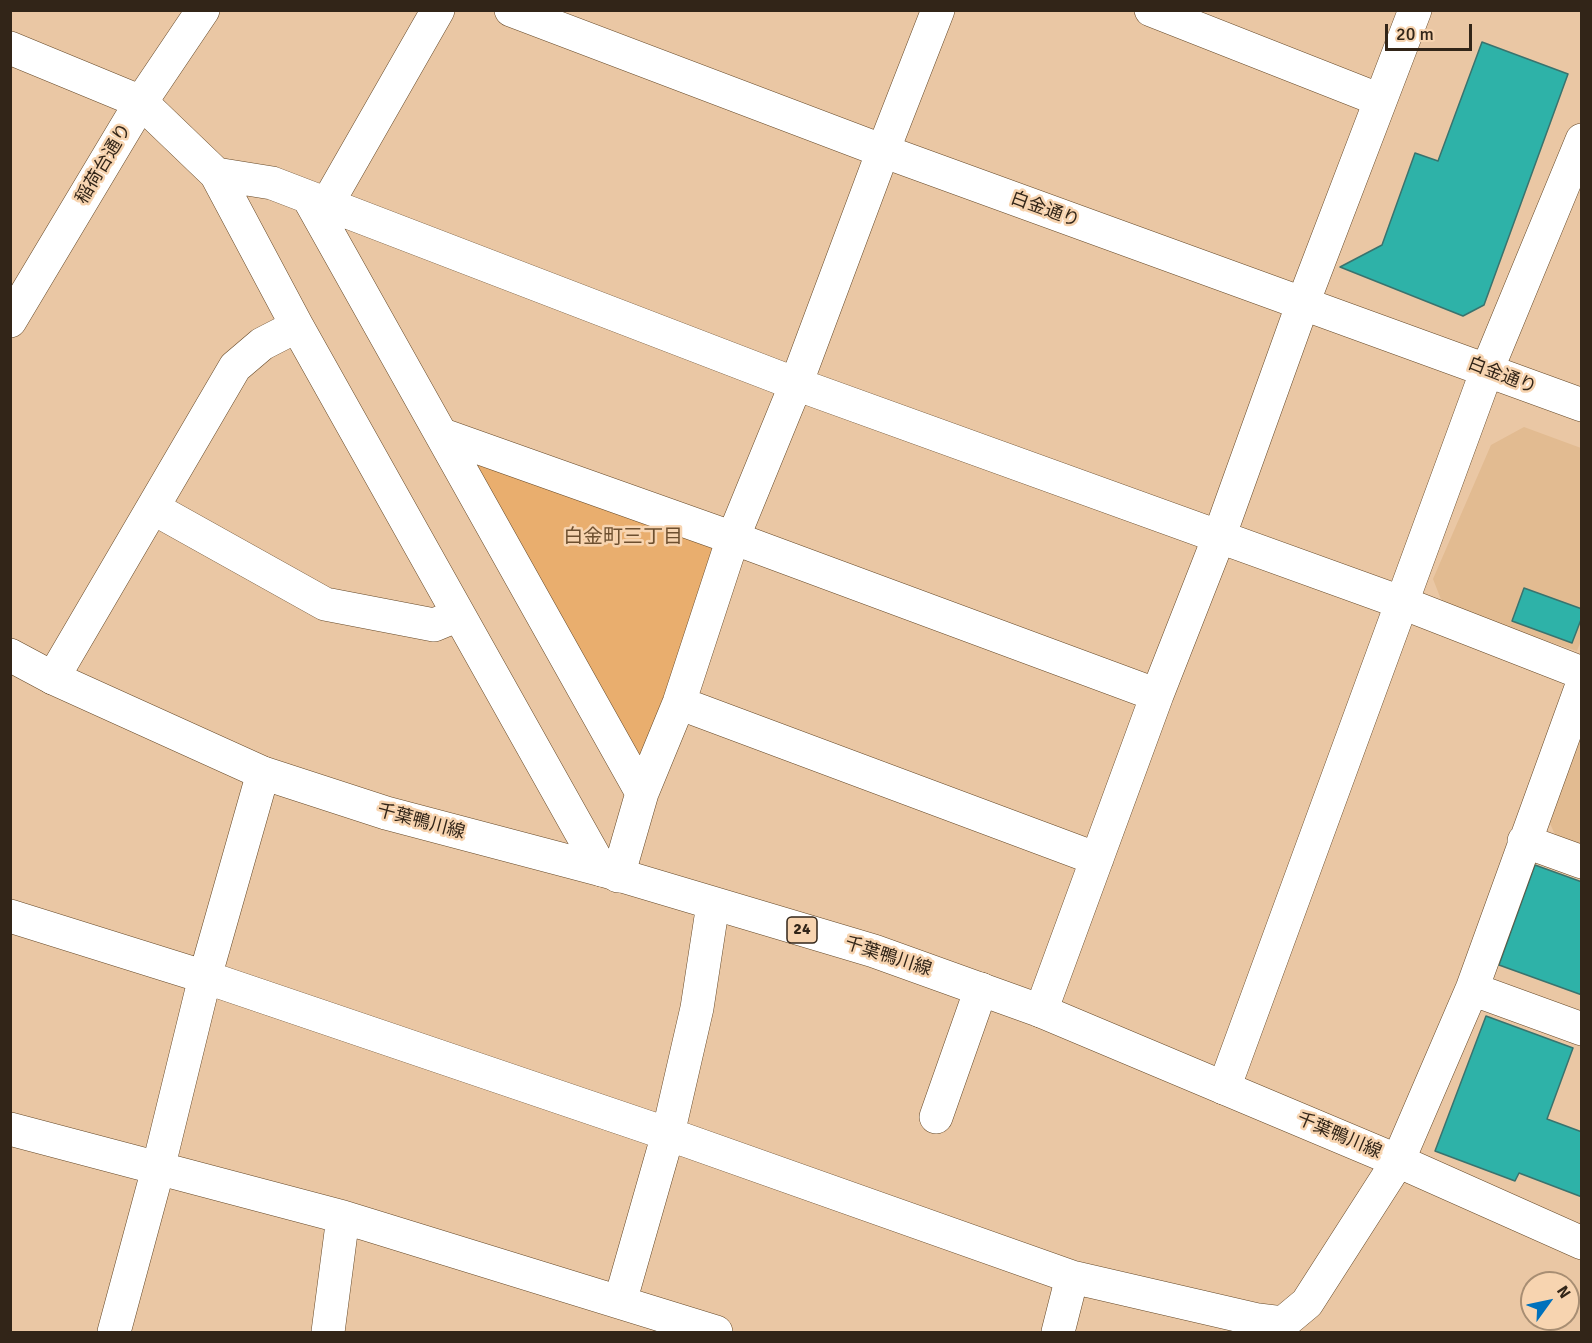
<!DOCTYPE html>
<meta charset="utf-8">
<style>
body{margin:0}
#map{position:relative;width:1592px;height:1343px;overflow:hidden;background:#eac7a4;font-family:Signika,sans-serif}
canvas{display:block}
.frame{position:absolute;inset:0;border:12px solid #322518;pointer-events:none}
.north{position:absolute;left:1520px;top:1271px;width:60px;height:60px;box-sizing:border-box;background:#f7d4b0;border:2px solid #a88e73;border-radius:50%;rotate:57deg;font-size:16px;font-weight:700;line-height:24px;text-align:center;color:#322518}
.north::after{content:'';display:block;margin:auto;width:21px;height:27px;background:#0071bc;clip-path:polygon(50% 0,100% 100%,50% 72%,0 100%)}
.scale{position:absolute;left:1385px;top:24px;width:87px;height:27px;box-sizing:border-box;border:3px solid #322518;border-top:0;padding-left:8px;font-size:18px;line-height:21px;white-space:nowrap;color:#322518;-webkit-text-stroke:4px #f7d4b0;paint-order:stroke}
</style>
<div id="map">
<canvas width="1592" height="1343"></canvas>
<div class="frame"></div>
<div class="north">N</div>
<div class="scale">20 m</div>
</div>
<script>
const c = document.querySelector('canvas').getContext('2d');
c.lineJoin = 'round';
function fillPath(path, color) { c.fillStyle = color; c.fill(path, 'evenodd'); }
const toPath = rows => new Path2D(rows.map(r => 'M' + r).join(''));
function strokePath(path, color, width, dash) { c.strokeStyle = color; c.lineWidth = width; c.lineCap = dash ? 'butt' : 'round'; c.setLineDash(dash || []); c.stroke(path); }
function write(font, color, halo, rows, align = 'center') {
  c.font = font + ' Signika,"Noto Sans JP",sans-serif'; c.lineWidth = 5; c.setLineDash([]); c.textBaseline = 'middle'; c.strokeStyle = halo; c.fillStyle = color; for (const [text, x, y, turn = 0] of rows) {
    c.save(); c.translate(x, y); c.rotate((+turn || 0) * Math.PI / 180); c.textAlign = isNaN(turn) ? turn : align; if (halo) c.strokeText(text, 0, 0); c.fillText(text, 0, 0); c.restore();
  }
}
fillPath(toPath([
 [1524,427,1581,448,1582,638,1577,651,1444,607,1433,579,1491,445],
 [1581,728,1581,848,1557,839,1548,819]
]), '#e2bb91');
fillPath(toPath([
 [443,435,733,538,642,793]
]), '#e9ae6e');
const building = toPath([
 [1482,42,1568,74,1484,305,1463,316,1340,267,1382,245,1415,153,1438,161,1482,42],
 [1524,588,1582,609,1582,617,1572,643,1512,621,1524,588],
 [1535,865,1582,882,1582,995,1499,965,1535,865],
 [1486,1016,1573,1048,1547,1119,1582,1132,1582,1197,1519,1173,1515,1181,1435,1151,1486,1016]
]);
fillPath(building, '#2eb2a8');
strokePath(building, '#39736e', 1.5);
const street = toPath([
 [1151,10,1380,100],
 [10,48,141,102,216,174,297,326,602,870],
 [216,174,272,183,796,384,1400,602,1582,673],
 [308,197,642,793],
 [327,204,438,10],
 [443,435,733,538,1157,695],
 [153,508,325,604,434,625,458,615],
 [53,678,235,367,262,344,297,326],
 [679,703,1097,859],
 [1524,841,1582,862],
 [618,876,642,793,679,703,733,538,796,384,883,151,938,10],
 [10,916,205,977,668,1134,1072,1277,1258,1320,1283,1323,1307,1303,1398,1161,1472,989,1582,685],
 [1472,989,1582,1029],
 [1041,1011,1157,695,1219,537,1303,303,1415,10],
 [936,1117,981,989],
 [10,1129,343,1217,716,1332],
 [620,1302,668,1134,697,1008,713,904],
 [114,1332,158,1169,205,977,263,773],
 [328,1332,343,1217],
 [1058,1332,1072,1277]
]);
const secondary = toPath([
 [511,10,883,151,1582,405],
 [10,321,141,102,203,10],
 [1224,1088,1487,370,1582,140]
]);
const primary = toPath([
 [10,655,53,678,263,773,386,813,602,870,874,951,1041,1011,1398,1161,1582,1243]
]);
strokePath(street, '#654827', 34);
strokePath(secondary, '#654827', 34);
strokePath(primary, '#654827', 34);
strokePath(street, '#fff', 33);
strokePath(secondary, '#fff', 33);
strokePath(primary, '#fff', 33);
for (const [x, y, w] of [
 [802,930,30]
]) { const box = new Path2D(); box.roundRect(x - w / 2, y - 13, w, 26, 4.5); c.fillStyle = '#f7d4b0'; c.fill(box); strokePath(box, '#322518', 1.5); }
write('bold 16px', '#322518', null, [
 ["24",802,930]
]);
write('18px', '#322518', '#f7d4b0', [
 ["稲荷台通り",104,164,-59],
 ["白金通り",1045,210,20],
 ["白金通り",1502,376,21],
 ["千葉鴨川線",421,822,15],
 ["千葉鴨川線",888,957,18],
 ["千葉鴨川線",1339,1136,23]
]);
write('20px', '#6d4f2f', '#f7d4b0', [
 ["白金町三丁目",623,538]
]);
</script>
